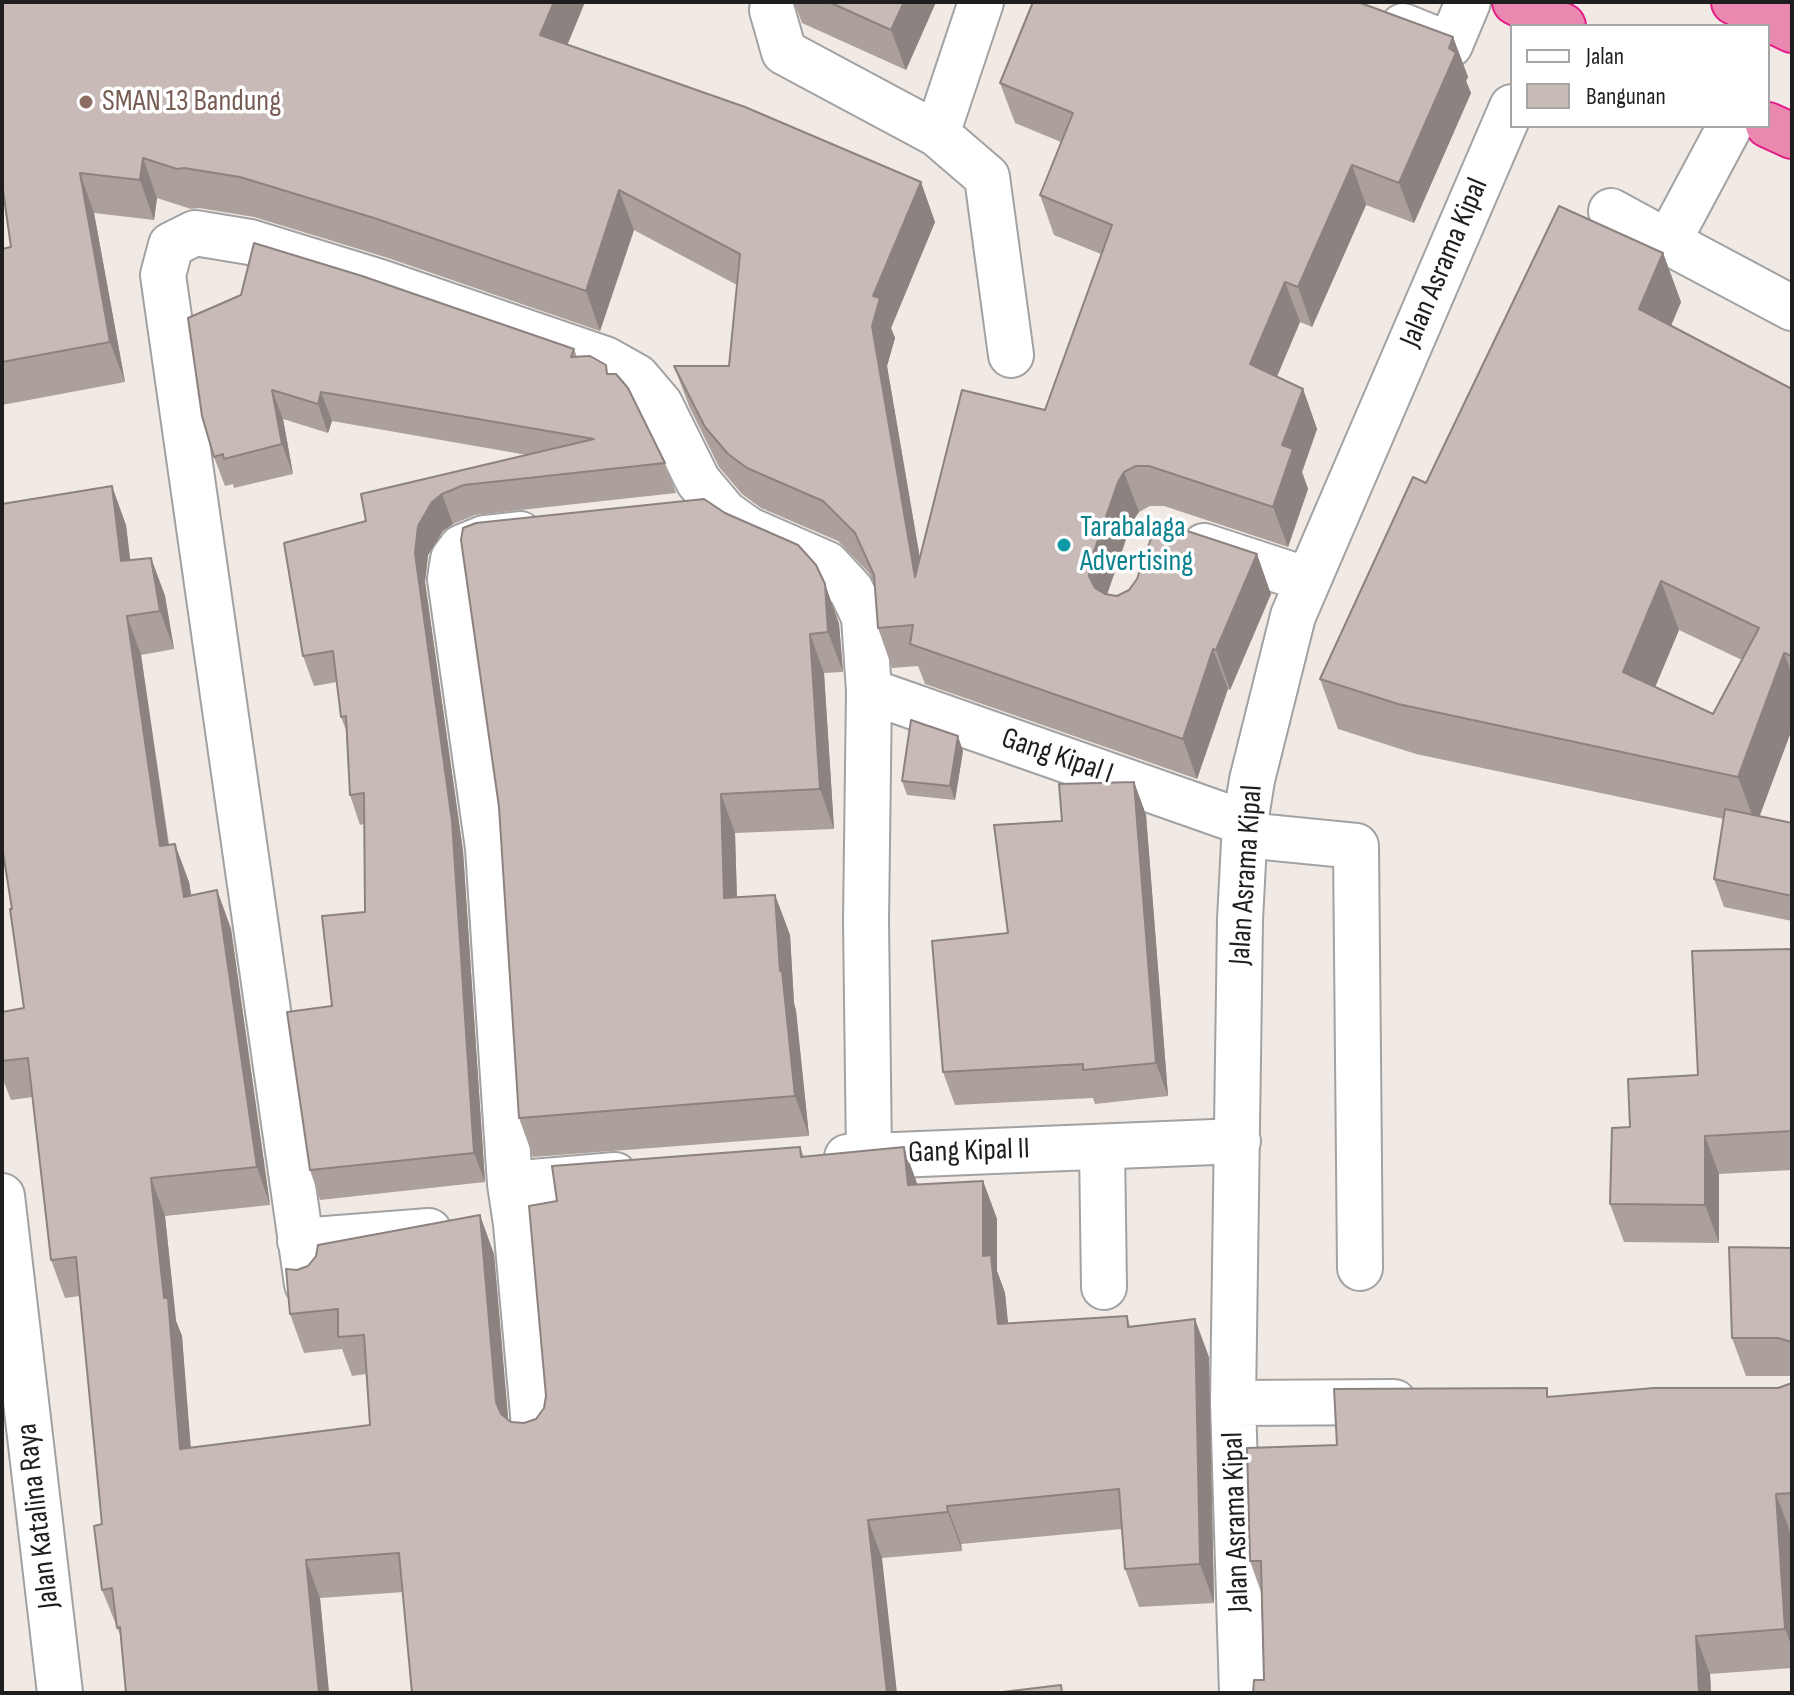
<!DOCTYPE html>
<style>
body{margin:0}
#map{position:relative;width:1794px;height:1695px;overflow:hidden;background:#f0e9e4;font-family:"Sofia Sans Condensed",sans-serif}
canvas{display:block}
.frame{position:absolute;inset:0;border:4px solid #1e1e1e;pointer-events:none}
.legend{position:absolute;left:1510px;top:24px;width:260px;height:104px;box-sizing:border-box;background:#fff;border:2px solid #a5a5a5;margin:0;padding:10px 14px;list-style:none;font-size:24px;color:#1e1e1e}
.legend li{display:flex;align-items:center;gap:16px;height:40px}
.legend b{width:40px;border:2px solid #a5a5a5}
</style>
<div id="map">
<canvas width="1794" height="1695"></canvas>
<div class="frame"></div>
<ul class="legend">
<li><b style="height:10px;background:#fff"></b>Jalan</li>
<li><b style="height:22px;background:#c8bab7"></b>Bangunan</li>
</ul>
</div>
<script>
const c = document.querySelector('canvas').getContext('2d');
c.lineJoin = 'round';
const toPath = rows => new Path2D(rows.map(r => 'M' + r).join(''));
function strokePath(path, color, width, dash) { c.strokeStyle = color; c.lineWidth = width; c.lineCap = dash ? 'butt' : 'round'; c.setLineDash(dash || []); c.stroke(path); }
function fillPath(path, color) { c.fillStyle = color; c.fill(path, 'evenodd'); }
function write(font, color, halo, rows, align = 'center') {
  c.font = font + ' "Sofia Sans Condensed",sans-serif'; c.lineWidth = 7; c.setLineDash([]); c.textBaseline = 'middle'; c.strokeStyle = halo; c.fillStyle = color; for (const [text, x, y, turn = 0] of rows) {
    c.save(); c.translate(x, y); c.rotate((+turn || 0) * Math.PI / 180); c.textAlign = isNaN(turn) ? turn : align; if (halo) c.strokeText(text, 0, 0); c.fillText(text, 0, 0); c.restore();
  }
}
const minor = toPath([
 [772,10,784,52,937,134,987,177,1011,355],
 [1403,26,1450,45,1468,2],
 [1730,126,1668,242,1792,308],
 [937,134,981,2],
 [1611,211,1668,242],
 [520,534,484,538,462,547,453,559,450,579,488,848,510,1184,516,1224,535,1437],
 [1204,546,1308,580],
 [869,691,1245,823],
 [1245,835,1356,846,1360,1268],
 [1102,1148,1104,1287],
 [847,1157,1238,1141],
 [510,1184,615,1175],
 [2,1196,60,1693],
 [300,1241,429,1231],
 [307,1284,163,275,171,245,195,233,250,242,380,282,605,359,637,377,660,404,698,481,725,513,749,530,827,564,851,590,864,617,869,691,866,921,869,1156],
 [1233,1403,1394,1402],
 [1242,1693,1233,1403,1240,920,1245,823,1252,780,1293,616,1512,107]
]);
const highway = toPath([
 [1515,2,1563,26],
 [1734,2,1792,30],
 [1768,125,1792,136]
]);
strokePath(minor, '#a2a2a2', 48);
strokePath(highway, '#e21d89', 48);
strokePath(minor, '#fff', 44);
strokePath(highway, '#ea88af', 44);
fillPath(toPath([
 [2,2,585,2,567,45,935,222,891,328,895,338,887,366,920,559,1045,410,1101,254,1054,235,1040,195,1061,142,1015,123,1000,83,1033,2,1368,2,1366,5,1453,37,1468,77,1466,81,1471,93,1414,223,1366,205,1312,327,1300,322,1277,377,1303,389,1317,429,1302,472,1308,489,1288,547,1164,506,1150,506,1139,512,1132,522,1107,595,1117,596,1271,594,1230,690,1228,689,1197,779,925,684,918,666,892,668,878,628,875,585,869,573,838,541,761,508,742,494,719,467,689,406,674,366,729,366,737,285,634,230,600,331,388,258,254,217,199,208,191,209,157,198,154,220,94,213,125,382,2,405,2,249,11,247,5,203,2,202],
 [794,2,936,2,906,70,802,23],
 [1663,253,1681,302,1671,326,1792,389,1792,729,1759,816,1792,823,1792,921,1724,907,1714,879,1724,819,1416,754,1338,729,1320,679,1426,483],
 [1679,630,1742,660,1713,714,1655,687],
 [188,318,574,349,577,357,610,374,665,463,676,493,475,515,453,524,443,531,428,555,425,582,463,851,485,1182,320,1200,310,1170,332,1006,365,912,364,824,360,825,350,795,346,730,341,717,337,682,314,686,303,656,366,521,527,455,332,421,328,433,283,419,293,474,234,488,233,484,225,486,214,457],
 [725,513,825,584,839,624,843,672,824,673,834,829,735,833,737,897,775,895,790,935,794,1003,796,1011,809,1136,533,1157,519,1118],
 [126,525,130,560,151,558,165,596,174,649,141,655,169,844,189,882,191,896,217,890,231,929,270,1205,165,1216,176,1321,182,1336,190,1448,370,1425,366,1374,352,1376,342,1349,304,1353,290,1314,297,1270,494,1254,508,1419,511,1422,524,1423,536,1419,544,1408,546,1396,557,1201,800,1147,804,1157,918,1185,983,1181,997,1219,997,1271,1005,1293,1008,1324,1127,1316,1130,1326,1209,1357,1214,1603,1139,1607,1125,1569,1122,1529,961,1544,962,1551,882,1558,320,1598,329,1693,126,1693,121,1637,102,1590,102,1524,80,1296,65,1298,51,1260,33,1097,11,1100,2,1077,2,1012,24,1008,12,909],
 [963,751,955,800,907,795,902,781],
 [1134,782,1146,815,1168,1096,1095,1104,1093,1098,955,1105,943,1072,1008,933,1062,821],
 [1792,949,1792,1170,1719,1174,1719,1243,1624,1242,1610,1204,1630,1127,1698,1075],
 [1792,1248,1792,1376,1746,1376,1732,1338],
 [1792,1383,1792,1532,1790,1532,1792,1559,1792,1668,1710,1674,1711,1693,1253,1693,1264,1680,1261,1592,1250,1561,1337,1445,1550,1397,1778,1388]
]), '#aca09d');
fillPath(toPath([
 [554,2,585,2,555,75,540,35],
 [904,2,936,2,906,70,891,30],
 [1453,37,1468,77,1466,81,1471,93,1414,223,1399,183],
 [143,158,157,198,154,220,140,180],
 [1352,165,1366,205,1312,327,1298,287],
 [80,173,94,213,125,382,110,342],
 [921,182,935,222,891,328,895,338,887,366,930,617,915,577,872,326,873,296],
 [619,190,634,230,600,331,586,291],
 [1663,253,1681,302,1657,358,1639,309],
 [1285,282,1300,322,1265,404,1250,364],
 [1303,389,1317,429,1302,472,1308,489,1288,547,1273,507,1282,445],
 [272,390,283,419,293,474,282,444],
 [321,392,332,421,328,433,318,404],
 [1124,472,1139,512,1132,522,1104,603,1089,576,1090,563,1118,482],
 [112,486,126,525,135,600,121,561],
 [442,494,453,524,443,531,428,555,425,582,463,851,485,1182,474,1153,415,553,418,526,432,502],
 [1257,554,1271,594,1230,690,1216,650],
 [151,558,165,596,174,649,160,611],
 [1661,581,1679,630,1641,721,1623,672],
 [825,584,839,624,843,672,828,632],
 [127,616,141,655,174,884,160,846],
 [810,634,824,673,834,829,820,789],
 [1213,649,1228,689,1197,779,1183,739],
 [1784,653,1792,674,1792,729,1756,826,1738,777],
 [958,736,963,751,955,800,950,786],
 [1134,782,1146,815,1168,1096,1156,1063],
 [721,794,735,833,738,937,724,898],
 [175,844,189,882,198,935,184,897],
 [217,890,231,929,270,1205,257,1167],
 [775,895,790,935,794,1003,796,1011,809,1136,795,1096,780,971],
 [1705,1136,1719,1174,1719,1243,1705,1205],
 [904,1147,918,1186,908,1185],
 [151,1178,165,1216,176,1321,182,1336,194,1488,180,1449],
 [983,1181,997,1219,997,1271,1005,1293,1012,1363,998,1324,983,1256],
 [480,1215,494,1254,510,1440,496,1402],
 [1195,1319,1209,1357,1214,1603,1200,1564],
 [1776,1494,1790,1532,1792,1559,1792,1648,1785,1629],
 [947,1506,961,1544,962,1551,948,1512],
 [868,1520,882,1558,897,1693,887,1693],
 [306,1560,320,1598,329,1693,319,1693],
 [1696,1636,1710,1674,1711,1693,1699,1693]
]), '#8c8280');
const building = toPath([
 [2,2,554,2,540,35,745,107,921,182,873,296,880,298,872,326,915,577,962,390,1045,410,1112,225,1040,195,1073,113,1000,83,1033,2,1358,2,1453,37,1449,48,1456,53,1399,183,1352,165,1298,287,1285,282,1250,364,1303,389,1282,445,1293,449,1273,507,1149,466,1136,466,1124,472,1118,482,1090,563,1089,576,1095,588,1105,594,1117,596,1129,590,1137,579,1157,521,1257,554,1216,650,1213,649,1183,739,910,644,913,625,878,628,874,575,855,533,823,501,747,468,728,454,705,427,674,366,729,366,740,254,619,190,586,291,374,218,240,177,184,168,177,169,143,158,140,180,80,173,110,342,2,362,2,249,11,247,2,183,2,2],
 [829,2,904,2,891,30,829,2],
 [1559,206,1663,253,1639,309,1792,389,1792,656,1784,653,1738,777,1398,704,1320,679,1413,477,1426,483,1559,206],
 [1661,581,1759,628,1713,714,1623,672,1661,581],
 [254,243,362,276,574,349,571,357,590,356,606,365,607,374,616,374,628,388,665,463,464,485,442,494,432,502,418,526,415,553,452,821,474,1153,310,1170,287,1012,332,1006,322,916,365,912,364,793,350,795,346,716,341,717,333,651,303,656,284,543,366,521,361,494,594,439,321,392,318,404,272,390,282,444,224,459,223,454,214,457,202,416,188,318,241,295,254,243],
 [112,486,121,561,151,558,160,611,127,616,160,846,175,844,184,897,217,890,257,1167,151,1178,164,1298,168,1298,180,1449,370,1425,364,1335,338,1337,338,1309,290,1314,286,1269,297,1270,308,1266,316,1256,318,1245,480,1215,496,1402,501,1414,511,1422,524,1423,536,1419,544,1408,546,1396,529,1206,557,1201,552,1166,800,1147,801,1157,904,1147,908,1185,983,1181,983,1256,991,1255,998,1324,1127,1316,1128,1327,1195,1319,1200,1564,1125,1569,1119,1489,947,1506,948,1512,868,1520,887,1693,412,1693,399,1553,306,1560,319,1693,126,1693,120,1627,117,1628,112,1588,102,1590,94,1526,102,1524,76,1257,51,1260,28,1058,2,1061,2,1012,24,1008,10,909,12,909,2,846,2,504,112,486],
 [704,499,725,513,798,545,816,565,825,584,828,632,810,634,820,789,721,794,724,898,775,895,780,971,782,971,795,1096,519,1118,499,807,461,540,463,528,476,523,704,499],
 [911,720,958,736,950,786,902,781,911,720],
 [1134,782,1156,1063,1083,1070,1083,1064,943,1072,932,941,1008,933,994,825,1062,821,1059,784,1134,782],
 [1725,809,1792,823,1792,896,1714,879,1725,809],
 [1792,949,1792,1131,1705,1136,1705,1205,1610,1204,1612,1128,1630,1127,1628,1079,1698,1075,1692,951,1792,949],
 [1729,1247,1792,1248,1792,1342,1778,1338,1732,1338,1729,1247],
 [1792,1383,1792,1493,1776,1494,1785,1629,1696,1636,1699,1693,1253,1693,1254,1680,1264,1680,1261,1561,1250,1561,1247,1448,1337,1445,1334,1389,1547,1388,1547,1397,1654,1388,1778,1388,1792,1383],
 [1061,1685,1062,1693,994,1693,1061,1685]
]);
fillPath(building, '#c8bab7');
strokePath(building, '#8c8280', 2);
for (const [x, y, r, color] of [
 [86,102,8,"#8d6e63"],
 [1064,545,8,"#0f9aa8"]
]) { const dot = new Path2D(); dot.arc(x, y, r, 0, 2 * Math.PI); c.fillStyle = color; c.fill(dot); strokePath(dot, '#fff', 3); }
write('30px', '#785e54', '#fff', [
 ["SMAN 13 Bandung",102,102]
], 'left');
write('30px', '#1e1e1e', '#fff', [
 ["Jalan Asrama Kipal",1445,263,-67],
 ["Gang Kipal I",1057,757,19],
 ["Jalan Asrama Kipal",1247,875,-86],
 ["Gang Kipal II",969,1152,-2],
 ["Jalan Katalina Raya",39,1516,-97],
 ["Jalan Asrama Kipal",1237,1522,-92]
]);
write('30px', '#0d838f', '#fff', [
 ["Tarabalaga",1080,528],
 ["Advertising",1080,562]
], 'left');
</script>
